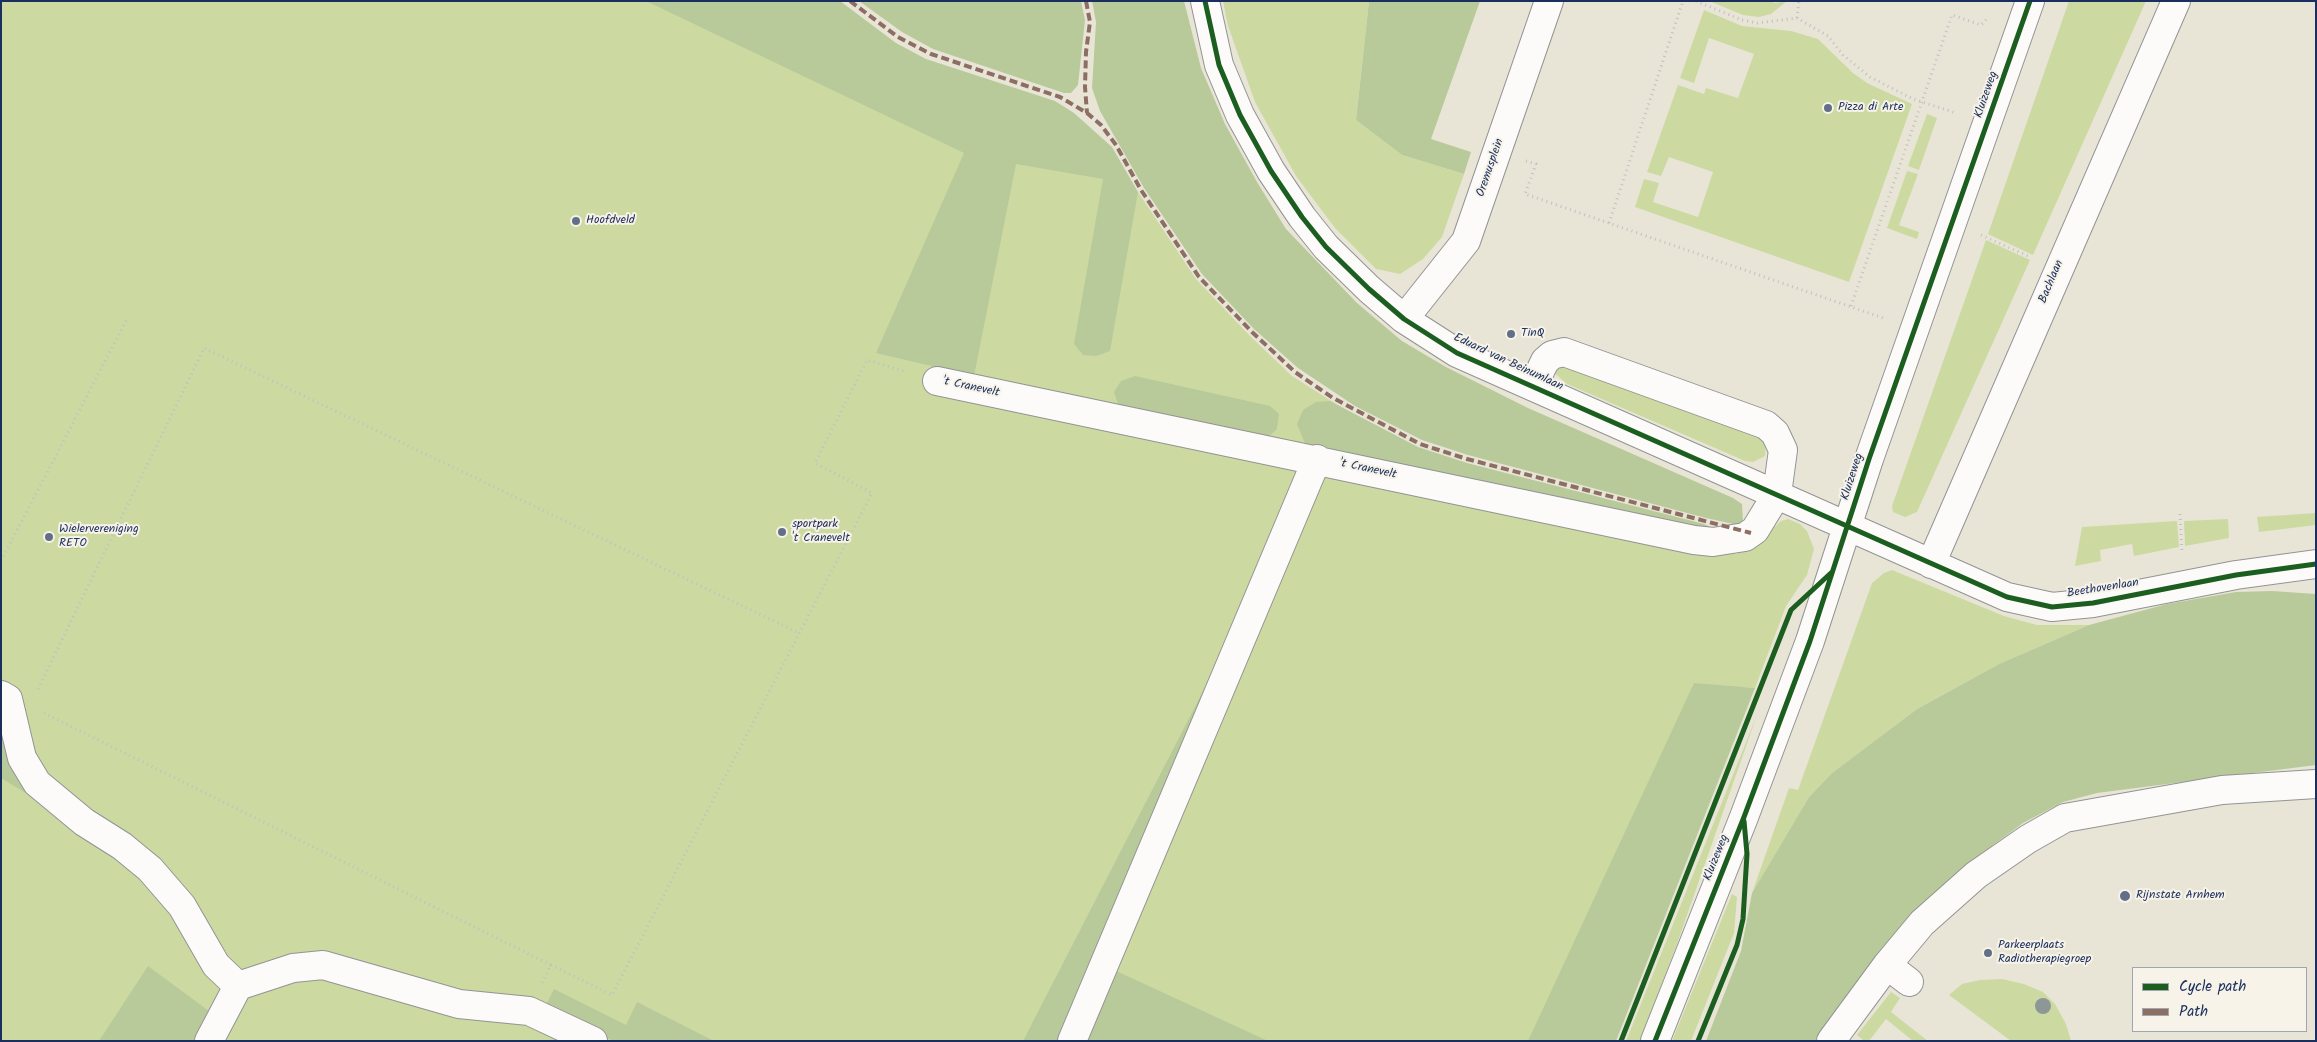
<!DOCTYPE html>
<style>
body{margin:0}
#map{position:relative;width:2317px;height:1042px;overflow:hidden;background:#e8e5d7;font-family:Kalam,sans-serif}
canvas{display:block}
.frame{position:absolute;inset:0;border:2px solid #1b2f5e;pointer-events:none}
.legend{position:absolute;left:2132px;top:967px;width:175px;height:65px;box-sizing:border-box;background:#f7f3e8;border:1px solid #9fa5b1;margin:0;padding:6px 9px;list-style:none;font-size:15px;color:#1b2f5e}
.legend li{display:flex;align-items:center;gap:10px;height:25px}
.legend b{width:25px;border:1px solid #9fa5b1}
</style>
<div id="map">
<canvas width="2317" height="1042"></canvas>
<div class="frame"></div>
<ul class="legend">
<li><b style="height:6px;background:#1b5e20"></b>Cycle path</li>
<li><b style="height:6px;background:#8d6e63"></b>Path</li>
</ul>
</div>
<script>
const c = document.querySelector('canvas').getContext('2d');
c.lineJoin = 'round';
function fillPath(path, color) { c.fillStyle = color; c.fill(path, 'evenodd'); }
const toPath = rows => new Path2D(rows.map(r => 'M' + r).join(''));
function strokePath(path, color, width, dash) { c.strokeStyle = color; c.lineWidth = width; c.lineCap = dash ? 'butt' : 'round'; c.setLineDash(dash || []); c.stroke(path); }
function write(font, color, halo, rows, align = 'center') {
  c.font = font + ' Kalam,sans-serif'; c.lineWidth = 4; c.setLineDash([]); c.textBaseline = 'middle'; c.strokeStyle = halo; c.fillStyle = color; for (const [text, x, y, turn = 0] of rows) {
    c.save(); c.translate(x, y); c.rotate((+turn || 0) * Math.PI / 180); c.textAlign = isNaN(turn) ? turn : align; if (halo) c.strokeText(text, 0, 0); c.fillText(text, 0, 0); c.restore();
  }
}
fillPath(toPath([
 [1,1,719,1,1108,171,1138,192,1196,279,1249,335,1292,376,1355,416,1346,478,1715,553,1736,554,1751,549,1781,521,1788,519,1800,524,1807,531,1814,549,1807,575,1786,606,1755,688,1742,687,1596,1041,1,1041],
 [1223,1,1369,1,1356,120,1402,155,1464,174,1442,237,1423,259,1400,274,1376,269,1335,228,1296,176,1255,102,1228,26],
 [1709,1,1770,1,1775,3,1787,1,1771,14,1759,17,1743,15],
 [2069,1,2146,1,2033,255,1988,234],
 [1704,10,1742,26,1791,31,1818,39,1853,73,1867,83,1912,104,1849,282,1635,207,1644,179,1659,183,1653,202,1698,217,1713,172,1669,157,1661,176,1647,172,1678,85,1704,94,1706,88,1738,98,1754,54,1709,38,1694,83,1680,78],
 [1927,114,1937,118,1919,170,1908,166],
 [1907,171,1918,174,1899,225,1919,232,1917,239,1887,228],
 [1986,240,2030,260,1917,512,1905,517,1893,512,1892,506],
 [1563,365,1756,433,1766,443,1765,456,1753,462,1745,461,1567,384,1551,370],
 [2316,513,2316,525,2259,532,2257,517],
 [2228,519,2229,538,2185,546,2184,521],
 [2177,521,2179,547,2134,556,2132,544,2100,550,2101,561,2075,566,2082,527],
 [1892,570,2004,616,2037,625,2089,625,1999,664,1917,709,1832,773,1809,797,1752,893,1789,788,1798,790,1872,583,1884,573],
 [1757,715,1678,941,1640,1041,1626,1041],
 [1732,894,1737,897,1734,933,1691,1041,1672,1041],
 [2002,979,2024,984,2043,992,2055,1004,2066,1024,2071,1041,2011,1041,1949,995,1962,984,1980,980],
 [1891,992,1900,998,1891,1012,1928,1041,1913,1041,1886,1019,1869,1041,1864,1041,1857,1035]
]), '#ccdaa2');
fillPath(toPath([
 [646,1,840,1,896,43,926,59,1055,101,1074,113,1112,147,1138,192,1110,351,1096,356,1083,355,1074,344,1103,179,1016,164,974,376,876,353,964,153],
 [859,1,1081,1,1085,20,1078,85,1071,93,1064,93,933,49,902,32],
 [1092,1,1184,1,1201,68,1225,124,1257,182,1286,229,1357,303,1402,341,1446,367,1528,408,1733,498,1742,504,1743,522,1738,525,1706,518,1468,455,1422,440,1355,406,1298,368,1254,329,1202,274,1144,188,1100,111,1092,88,1096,22],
 [1369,1,1480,1,1431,139,1471,152,1464,174,1402,155,1356,120],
 [1135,376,1270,406,1279,414,1277,429,1267,438,1126,410,1118,404,1114,392,1121,381],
 [1330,401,1418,447,1467,463,1704,524,1715,529,1713,531,1306,446,1297,424,1303,410,1316,402],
 [2272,591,2316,594,2316,765,2097,793,2063,802,2023,823,1993,845,1958,878,1912,913,1820,1041,1706,1041,1741,951,1752,893,1809,797,1832,773,1917,709,1999,664,2089,625,2167,604,2236,592],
 [1218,662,1061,1041,1023,1041],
 [1694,683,1755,688,1616,1041,1528,1041],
 [1,718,62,815,1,778],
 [148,966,209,1011,194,1041,99,1041],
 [1112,969,1268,1041,1081,1041],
 [554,989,626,1025,637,1002,714,1041,613,1041,545,1007]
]), '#b8ca9a');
const minor = toPath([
 [1205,1,1219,65,1240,115,1271,171,1302,217,1326,247,1369,289,1404,319,1457,353,2007,597,2052,607,2093,603,2236,575,2316,564],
 [1404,319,1466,241,1549,1],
 [937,381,1694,540,1713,542,1745,537,1755,530,1777,494,1783,450,1775,433,1766,425,1564,352,1552,355,1545,361,1533,386],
 [1931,564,2176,1],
 [1,695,8,699,22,758,37,783,84,822,122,846,150,869,182,906,216,965,238,986],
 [1887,965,1909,982],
 [238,986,293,968,323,965,459,1004,529,1011,593,1041],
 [209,1041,238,986],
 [1072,1041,1317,459],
 [1655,1041,1744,817,1810,641,1869,459,2030,1],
 [1831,1041,1887,965,1922,923,1976,875,2028,839,2065,818,2222,790,2316,784]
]);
strokePath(minor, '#929494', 30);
strokePath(toPath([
 [1696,1,1742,20,1757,23,1797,18,1828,36,1843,55,1870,77,1913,99,1956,113],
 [1797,18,1799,1],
 [1526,161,1536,164,1525,194,1886,319],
 [1609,223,1683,1],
 [1981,235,2030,257],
 [1851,306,1952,15,1981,25,1988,18],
 [2180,514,2182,553],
 [1,561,128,317],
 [38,689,204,348,799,633],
 [44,713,551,965,542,983],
 [551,965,612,995,872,493,815,463,867,360,907,372]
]), '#bfc0c3', 3, [1, 4]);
strokePath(minor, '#fcfbf9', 28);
strokePath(toPath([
 [850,1,898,37,931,54,1060,97,1087,113,1101,125,1116,145,1141,190,1199,277,1252,332,1295,372,1333,398,1420,444,1467,459,1751,533],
 [1086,1,1090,22,1086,52,1085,87,1087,113]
]), '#8d6e63', 4, [8, 4]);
strokePath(toPath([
 [1205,1,1219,65,1240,115,1271,171,1302,217,1326,247,1369,289,1404,319,1457,353,2007,597,2052,607,2093,603,2236,575,2316,564],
 [1621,1041,1791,610,1832,572],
 [1655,1041,1744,817,1810,641,1869,459,2030,1],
 [1698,1041,1737,945,1743,919,1747,854,1744,821]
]), '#1b5e20', 5);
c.fillStyle = '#8d9798';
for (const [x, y] of [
 [2043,1006]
]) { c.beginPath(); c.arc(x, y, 8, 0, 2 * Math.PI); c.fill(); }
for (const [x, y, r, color] of [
 [1828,108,5,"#636f88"],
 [576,221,5,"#636f88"],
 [1511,334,5,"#636f88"],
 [782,532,5,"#636f88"],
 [49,537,5,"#636f88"],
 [2125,896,6,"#636f88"],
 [1988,953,5,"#636f88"]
]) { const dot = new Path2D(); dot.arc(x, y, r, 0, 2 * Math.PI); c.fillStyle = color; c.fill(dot); strokePath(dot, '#f7f3e8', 2); }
write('12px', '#1b2f5e', '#f7f3e8', [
 ["Kluizeweg",1987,95,-71],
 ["Oremusplein",1491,168,-71],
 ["Bachlaan",2052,282,-67],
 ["Eduard van Beinumlaan",1508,363,25],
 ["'t Cranevelt",971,388,12],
 ["'t Cranevelt",1368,470,12],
 ["Kluizeweg",1853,477,-72],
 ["Beethovenlaan",2103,589,-9],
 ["Kluizeweg",1717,858,-68]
]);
write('12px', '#1b2f5e', '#f7f3e8', [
 ["Pizza di Arte",1838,108],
 ["Hoofdveld",586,221],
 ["TinQ",1521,334],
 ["sportpark",792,525],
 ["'t Cranevelt",792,539],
 ["Wielervereniging",59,530],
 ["RETO",59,544],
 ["Rijnstate Arnhem",2136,896],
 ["Parkeerplaats",1998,946],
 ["Radiotherapiegroep",1998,960]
], 'left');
</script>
